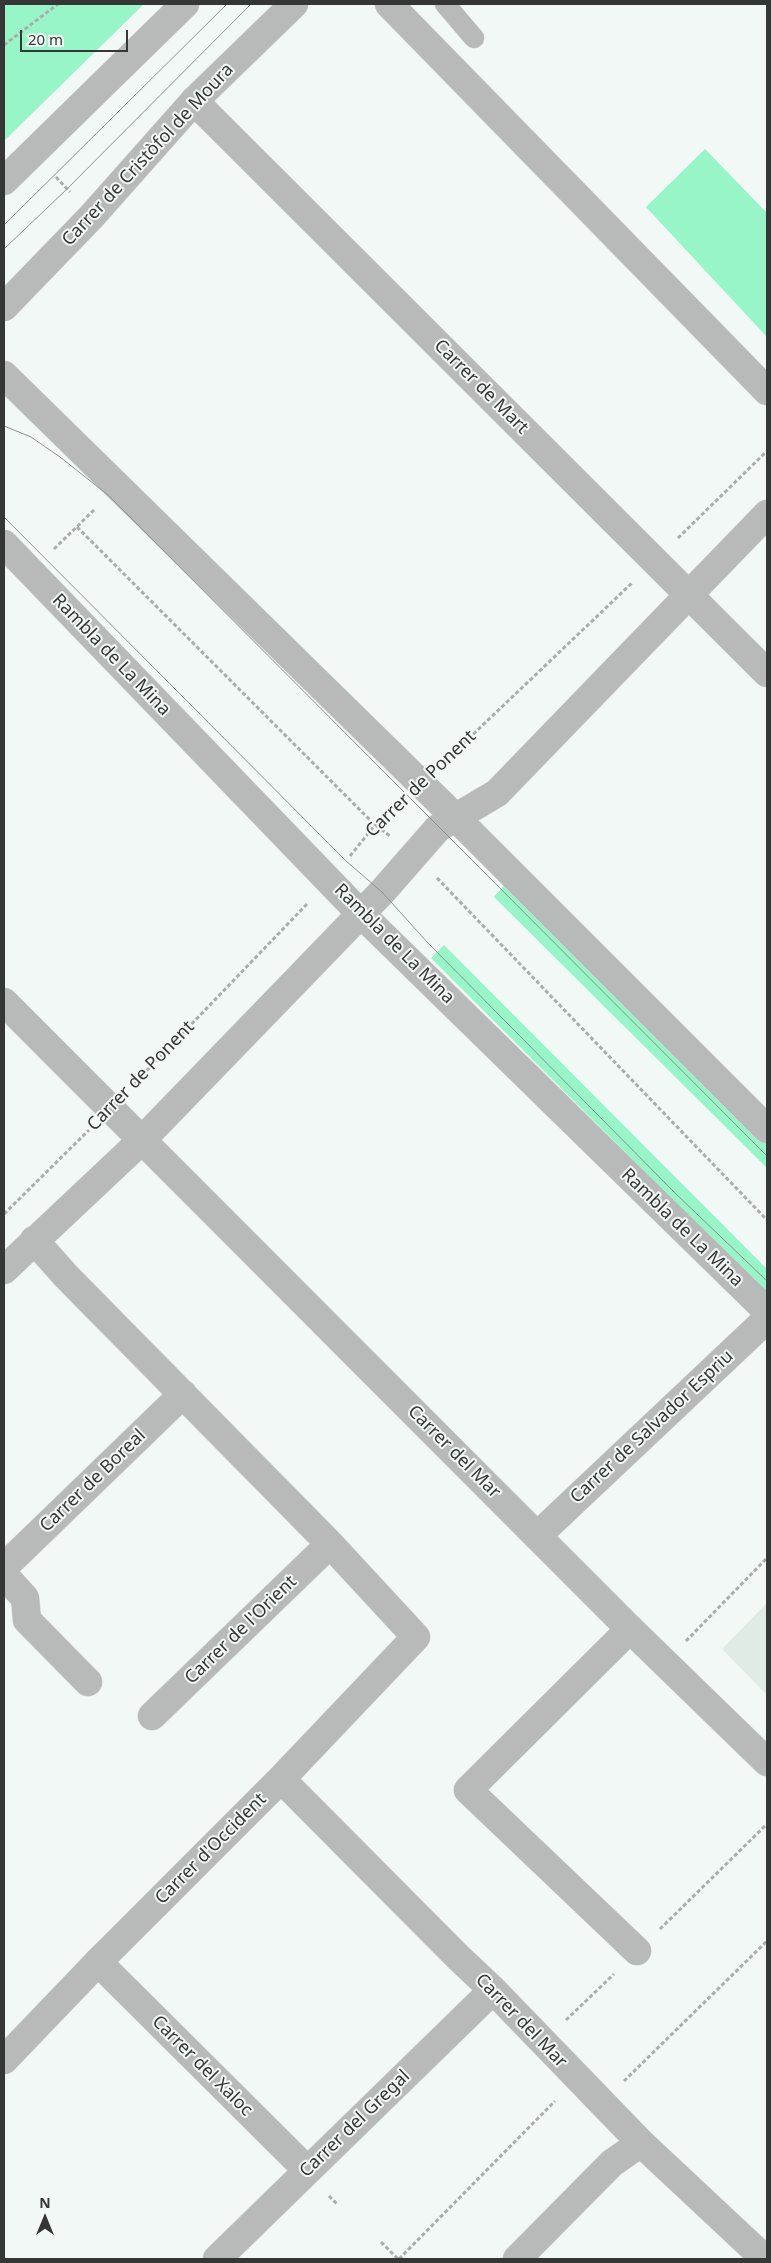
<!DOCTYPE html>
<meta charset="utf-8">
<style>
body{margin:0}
#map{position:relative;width:771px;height:2263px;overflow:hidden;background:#f2f8f5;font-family:"Noto Sans",sans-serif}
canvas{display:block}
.frame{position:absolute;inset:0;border:5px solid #353736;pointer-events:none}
.north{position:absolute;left:20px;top:2193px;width:50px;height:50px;-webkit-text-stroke:4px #f2f8f5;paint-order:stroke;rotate:0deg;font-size:14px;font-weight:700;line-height:20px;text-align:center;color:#353736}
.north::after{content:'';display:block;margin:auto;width:18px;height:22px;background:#353736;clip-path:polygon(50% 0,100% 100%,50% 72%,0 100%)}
.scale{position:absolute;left:20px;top:30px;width:108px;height:22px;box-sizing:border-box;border:2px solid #353736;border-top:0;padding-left:6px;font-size:15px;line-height:18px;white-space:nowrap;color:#353736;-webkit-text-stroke:4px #f2f8f5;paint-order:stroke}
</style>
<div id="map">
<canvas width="771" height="2263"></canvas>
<div class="frame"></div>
<div class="north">N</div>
<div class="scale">20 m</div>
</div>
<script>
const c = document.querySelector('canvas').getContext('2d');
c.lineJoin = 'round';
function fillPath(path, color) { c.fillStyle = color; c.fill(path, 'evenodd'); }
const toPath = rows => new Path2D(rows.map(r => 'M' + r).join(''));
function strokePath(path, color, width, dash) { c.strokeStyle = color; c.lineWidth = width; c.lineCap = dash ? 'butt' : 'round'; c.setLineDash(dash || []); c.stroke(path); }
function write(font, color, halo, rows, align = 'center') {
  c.font = font + ' "Noto Sans",sans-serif'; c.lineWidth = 4; c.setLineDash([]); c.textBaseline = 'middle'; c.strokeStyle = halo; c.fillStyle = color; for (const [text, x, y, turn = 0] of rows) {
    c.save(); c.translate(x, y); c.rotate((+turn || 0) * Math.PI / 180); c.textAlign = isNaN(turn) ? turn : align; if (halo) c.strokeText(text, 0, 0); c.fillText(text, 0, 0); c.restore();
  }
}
fillPath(toPath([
 [767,1603,767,1695,722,1649]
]), '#dfebe4');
fillPath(toPath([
 [4,4,144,4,4,141],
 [705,149,767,213,767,337,646,207],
 [507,882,767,1141,767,1168,494,897],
 [444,945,767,1269,767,1294,431,958]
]), '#98f5c7');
const service = toPath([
 [445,4,474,38]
]);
const pedestrian = toPath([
 [389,4,767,391],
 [537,1536,767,1319],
 [4,1575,25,1598,27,1620,88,1682],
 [630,1629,468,1790,637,1951],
 [98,1962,307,2170]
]);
const minor = toPath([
 [194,101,767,673],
 [4,1002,630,1629,767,1762],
 [4,1270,141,1141,382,892,438,828,497,793,767,514],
 [4,1567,183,1394],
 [152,1716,330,1544],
 [281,1779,458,1957,493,1990,641,2143,765,2259],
 [4,2060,98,1962,281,1779,416,1637,330,1544,66,1276,34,1240],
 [217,2259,493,1990],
 [517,2259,612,2163,641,2143]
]);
const tertiary = toPath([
 [4,181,185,4],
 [4,307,92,216,194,101,294,4],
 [4,375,456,818,767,1129],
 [4,544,360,913,767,1311]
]);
strokePath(service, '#d0d5d3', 21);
strokePath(pedestrian, '#d0d5d3', 29);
strokePath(minor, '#d0d5d3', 29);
strokePath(tertiary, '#d0d5d3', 29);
strokePath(toPath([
 [4,45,58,4],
 [56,177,70,192],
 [77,527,375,825,390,836],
 [678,538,767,451],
 [54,549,94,510],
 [445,761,632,583],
 [350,856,375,825,396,806],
 [437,878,767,1220],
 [133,1085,307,904],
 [4,1214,89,1130],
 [686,1641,767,1558],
 [660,1929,767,1824],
 [566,2020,614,1974],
 [624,2081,767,1941],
 [329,2196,337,2204],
 [381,2242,398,2259],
 [399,2259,555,2101]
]), '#a9aeab', 3, [4, 2.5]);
strokePath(service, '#b7bab8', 20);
strokePath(pedestrian, '#b7bab8', 28);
strokePath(minor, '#b7bab8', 28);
strokePath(tertiary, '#b7bab8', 28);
strokePath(toPath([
 [4,225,227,4],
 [4,249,67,189,251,4],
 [4,426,31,437,60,457,108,495,767,1156],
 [4,517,346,861,382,892,427,942,675,1193,767,1281]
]), '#8d918f', 1);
write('18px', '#353736', '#f2f8f5', [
 ["Carrer de Cristòfol de Moura",148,155,-47],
 ["Carrer de Mart",481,387,45],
 ["Rambla de La Mina",111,655,46],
 ["Carrer de Ponent",421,784,-44],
 ["Rambla de La Mina",394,944,45],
 ["Carrer de Ponent",141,1076,-46],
 ["Rambla de La Mina",682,1228,44],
 ["Carrer de Salvador Espriu",652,1427,-43],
 ["Carrer del Mar",454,1452,45],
 ["Carrer de Boreal",93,1481,-44],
 ["Carrer de l'Orient",241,1630,-44],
 ["Carrer d'Occident",211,1849,-45],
 ["Carrer del Mar",521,2021,46],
 ["Carrer del Xaloc",202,2066,45],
 ["Carrer del Gregal",355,2124,-44]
]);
</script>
